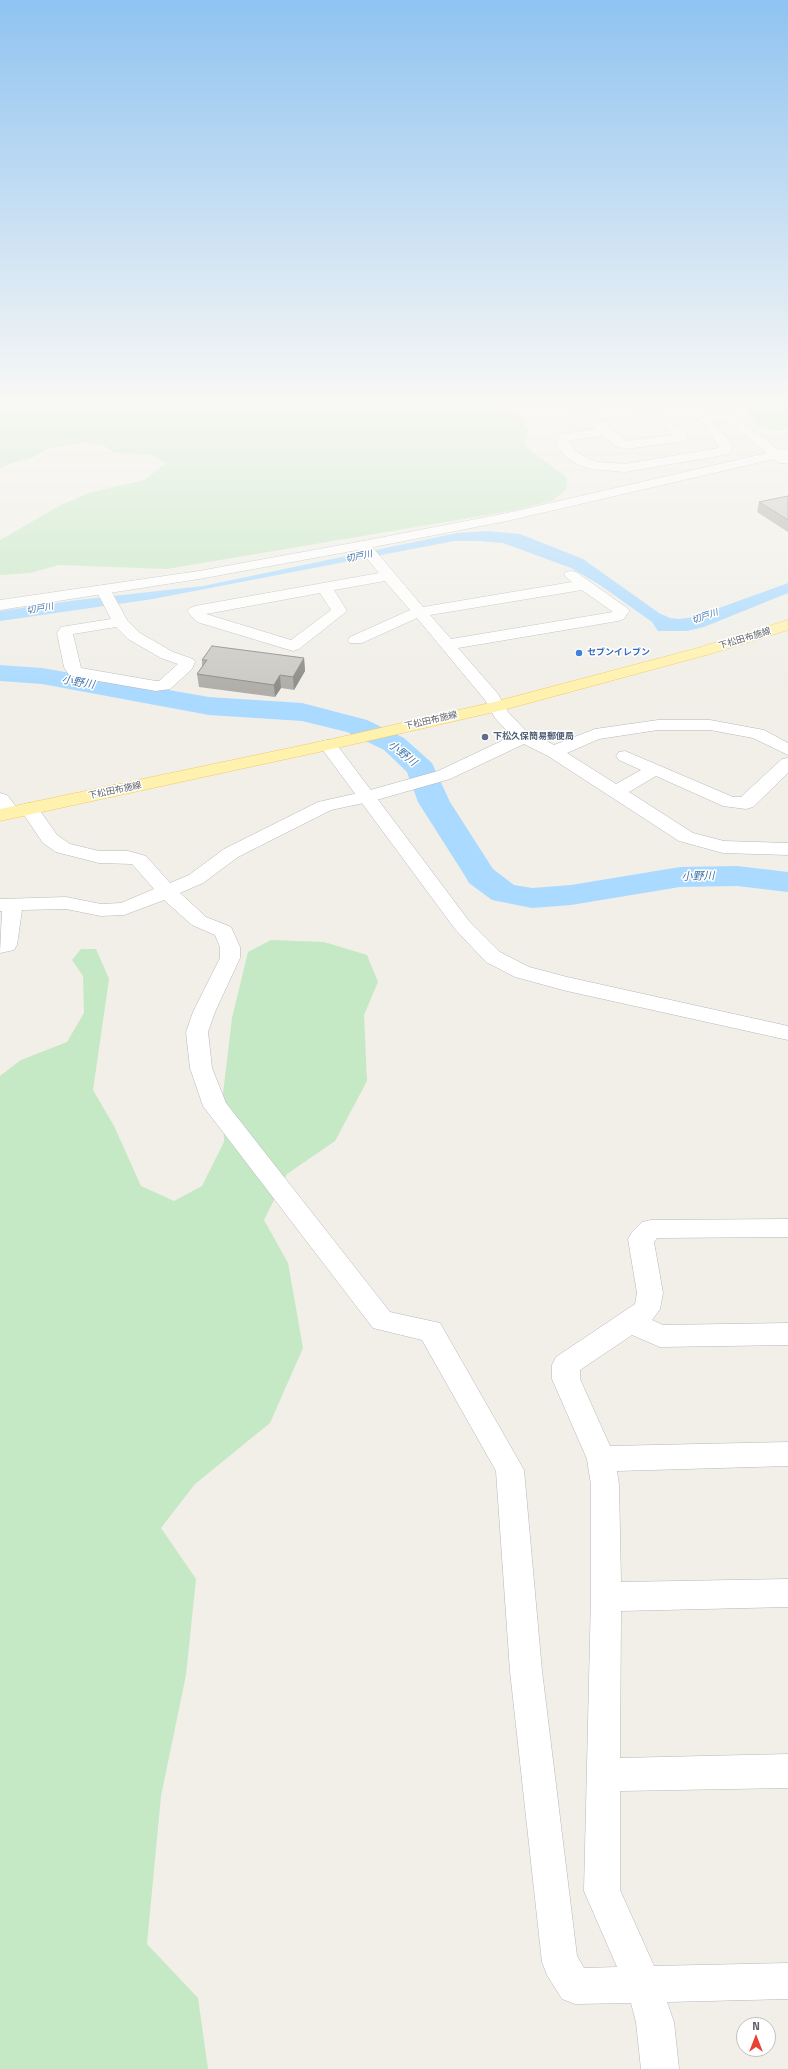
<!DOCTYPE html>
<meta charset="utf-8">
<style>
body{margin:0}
#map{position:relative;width:788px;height:2069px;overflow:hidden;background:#f1efe8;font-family:"Titillium Web",sans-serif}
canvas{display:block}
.north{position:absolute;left:736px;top:2017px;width:40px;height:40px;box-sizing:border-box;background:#fff;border:1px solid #bfc1c3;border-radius:50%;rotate:0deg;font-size:11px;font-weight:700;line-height:16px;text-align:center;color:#5f6368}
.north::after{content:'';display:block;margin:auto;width:14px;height:18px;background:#ea4335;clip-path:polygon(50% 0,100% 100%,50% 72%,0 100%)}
</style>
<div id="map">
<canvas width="788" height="2069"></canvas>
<div class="north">N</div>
</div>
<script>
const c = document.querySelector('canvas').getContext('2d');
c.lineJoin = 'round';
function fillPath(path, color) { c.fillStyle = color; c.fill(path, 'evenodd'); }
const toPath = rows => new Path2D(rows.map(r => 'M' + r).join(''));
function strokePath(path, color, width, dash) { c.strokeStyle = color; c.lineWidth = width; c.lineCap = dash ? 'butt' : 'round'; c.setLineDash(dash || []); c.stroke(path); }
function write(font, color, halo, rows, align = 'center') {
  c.font = font + ' "Titillium Web","Noto Sans JP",sans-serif'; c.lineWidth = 3; c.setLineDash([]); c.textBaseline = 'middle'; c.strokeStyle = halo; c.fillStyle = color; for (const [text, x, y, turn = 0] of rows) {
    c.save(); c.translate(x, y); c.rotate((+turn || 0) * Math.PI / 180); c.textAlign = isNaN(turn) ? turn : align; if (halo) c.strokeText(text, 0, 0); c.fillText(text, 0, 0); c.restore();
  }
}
fillPath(toPath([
 [0,401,489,401,519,417,529,431,524,445,566,477,567,489,552,501,511,511,167,569,59,565,30,573,0,575,0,540,59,506,88,493,144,480,166,463,151,455,115,453,104,446,85,442,47,449,32,458,12,463,0,469],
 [738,401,788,401,788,429,775,431,758,426,744,406],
 [271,940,324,942,367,955,378,982,364,1015,367,1081,335,1141,287,1174,264,1220,288,1263,303,1348,270,1423,195,1484,161,1528,196,1579,186,1675,161,1796,147,1944,198,1998,208,2069,0,2069,0,1076,21,1060,67,1042,84,1013,83,976,72,960,81,949,96,949,109,979,93,1090,114,1126,141,1186,174,1201,202,1186,224,1142,223,1094,232,1018,248,952]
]), '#c5e8c5');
fillPath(toPath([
 [487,531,520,534,583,559,659,613,670,618,679,619,694,617,788,583,788,593,704,627,687,631,658,631,652,622,600,585,571,568,503,543,479,541,454,541,153,599,0,621,0,611,77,600,203,586,457,533]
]), '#aadaff');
fillPath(toPath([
 [0,665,42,668,209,697,302,703,367,720,404,738,432,763,450,802,493,869,514,885,532,888,571,885,680,867,737,866,788,872,788,892,737,886,680,887,571,905,532,908,492,900,469,883,465,876,418,802,407,772,384,750,347,732,302,721,209,715,42,684,0,681,0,665]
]), '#aadaff');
const minor = toPath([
 [561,401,575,401,627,441,673,435,631,401,645,401,688,436,687,439,678,442,626,449,616,446,603,435,569,441,576,451,589,459,598,462,625,464,719,448,719,446,699,420,701,417,729,412,735,416,733,419,714,422,733,446,729,454,724,455,625,472,592,469,579,465,566,457,557,446,556,440,561,434,595,429,561,401],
 [363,541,368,542,423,607,572,582,564,575,566,572,571,571,576,572,627,608,630,611,627,614,624,619,618,621,458,648,498,694,508,712,525,730,554,745,595,729,658,720,710,720,764,730,788,743,788,755,753,738,710,730,658,730,599,739,567,753,616,784,641,770,619,760,616,756,619,752,625,751,733,797,741,797,782,759,788,758,788,773,753,807,746,809,723,806,656,776,629,792,693,833,724,841,788,843,788,855,723,853,679,841,548,756,524,744,450,779,373,801,331,810,238,857,203,883,180,893,206,917,231,927,240,947,240,958,215,1012,208,1032,212,1068,226,1103,390,1312,440,1323,524,1470,542,1671,577,1956,584,1968,617,1967,584,1891,591,1597,591,1485,587,1459,552,1379,552,1365,556,1357,635,1304,637,1293,628,1239,632,1232,642,1222,651,1220,788,1219,788,1237,657,1238,654,1242,663,1293,660,1309,652,1320,663,1325,788,1323,788,1345,660,1347,632,1335,580,1370,580,1379,610,1446,788,1442,788,1466,617,1471,619,1485,621,1582,788,1579,788,1607,621,1611,620,1758,788,1754,788,1788,620,1791,620,1890,654,1966,788,1963,788,1999,667,2002,674,2022,679,2069,641,2069,636,2022,631,2003,575,2004,562,1999,547,1975,542,1962,510,1671,496,1471,422,1340,373,1328,203,1106,190,1068,186,1032,193,1012,220,958,220,947,215,935,192,925,164,900,124,915,101,916,66,909,22,910,17,945,14,950,0,953,2,911,0,911,0,899,66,897,101,904,121,903,154,889,132,864,99,863,56,852,43,843,20,809,22,805,29,803,36,805,57,835,70,844,99,851,128,851,146,856,170,883,189,875,224,849,318,802,363,792,438,771,512,736,495,718,485,700,417,618,362,643,350,643,348,640,350,637,410,610,385,581,334,590,347,611,299,649,293,651,197,622,187,611,190,608,195,606,379,573,356,545,358,542,363,541],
 [582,590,613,612,451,639,430,615,582,590],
 [320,593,331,610,291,640,206,614,320,593],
 [104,585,109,587,127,620,140,633,173,652,193,659,195,662,192,669,170,689,156,691,75,677,69,675,67,672,64,667,57,633,61,627,111,619,96,590,99,587,104,585],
 [116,627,128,639,161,658,178,664,159,681,156,681,81,668,73,634,116,627],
 [0,793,7,795,17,808,19,812,17,816,10,818,3,816,0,811,0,793]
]);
const tertiary = toPath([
 [701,401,715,401,779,450,788,448,788,463,779,463,774,459,507,521,363,549,199,579,0,610,0,600,199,571,363,541,507,513,767,453,701,401],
 [328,740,334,741,469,921,500,952,529,967,567,977,788,1026,788,1040,567,991,515,977,486,962,455,929,322,749,319,745,322,741,328,740]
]);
const primary = toPath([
 [788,620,788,630,710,654,503,710,328,750,0,821,0,809,328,740,494,702,698,648,788,620]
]);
strokePath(minor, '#b5b8bc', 1);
strokePath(tertiary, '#b5b8bc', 1);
strokePath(primary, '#f2c960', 1);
fillPath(minor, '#fff');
fillPath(tertiary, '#fff');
fillPath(primary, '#fff2af');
fillPath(toPath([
 [788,496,788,532,757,512,759,502],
 [304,658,305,671,294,690,281,688,275,697,199,687,197,674,202,667,202,660]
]), '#afaea9');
fillPath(toPath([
 [304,658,305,671,294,690,293,677],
 [280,675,281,688,275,697,274,685]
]), '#8f8d8a');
const building = toPath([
 [788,496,788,520,759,502,788,496],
 [212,646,304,658,293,677,280,675,274,685,197,674,207,660,202,660,212,646]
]);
fillPath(building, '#cccac5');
strokePath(building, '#8f8d8a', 1);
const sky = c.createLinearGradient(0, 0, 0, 691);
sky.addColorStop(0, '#8fc3f1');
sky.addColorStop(0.58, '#f9f8f5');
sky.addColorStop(1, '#f9f8f500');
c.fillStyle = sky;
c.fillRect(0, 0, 788, 691);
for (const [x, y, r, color] of [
 [579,653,4,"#3f7fe0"],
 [485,737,4,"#5c6f8a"]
]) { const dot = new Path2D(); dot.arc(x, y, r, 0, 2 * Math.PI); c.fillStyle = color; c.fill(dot); strokePath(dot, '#fff', 1.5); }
write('italic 9px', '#4174aa', '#fff', [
 ["切戸川",359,557,-12],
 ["切戸川",40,609,-10],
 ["切戸川",705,617,-19]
]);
write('9px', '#5f6368', '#fff', [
 ["下松田布施線",745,639,-17],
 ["下松田布施線",431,721,-13],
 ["下松田布施線",115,791,-12]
]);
write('bold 9px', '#366cbe', '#fff', [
 ["セブンイレブン",587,653]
], 'left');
write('bold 9px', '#4e5e75', '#fff', [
 ["下松久保簡易郵便局",493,737]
], 'left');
write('italic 11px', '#4174aa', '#fff', [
 ["小野川",78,683,10],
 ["小野川",402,754,39],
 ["小野川",698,877,-1]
]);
</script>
